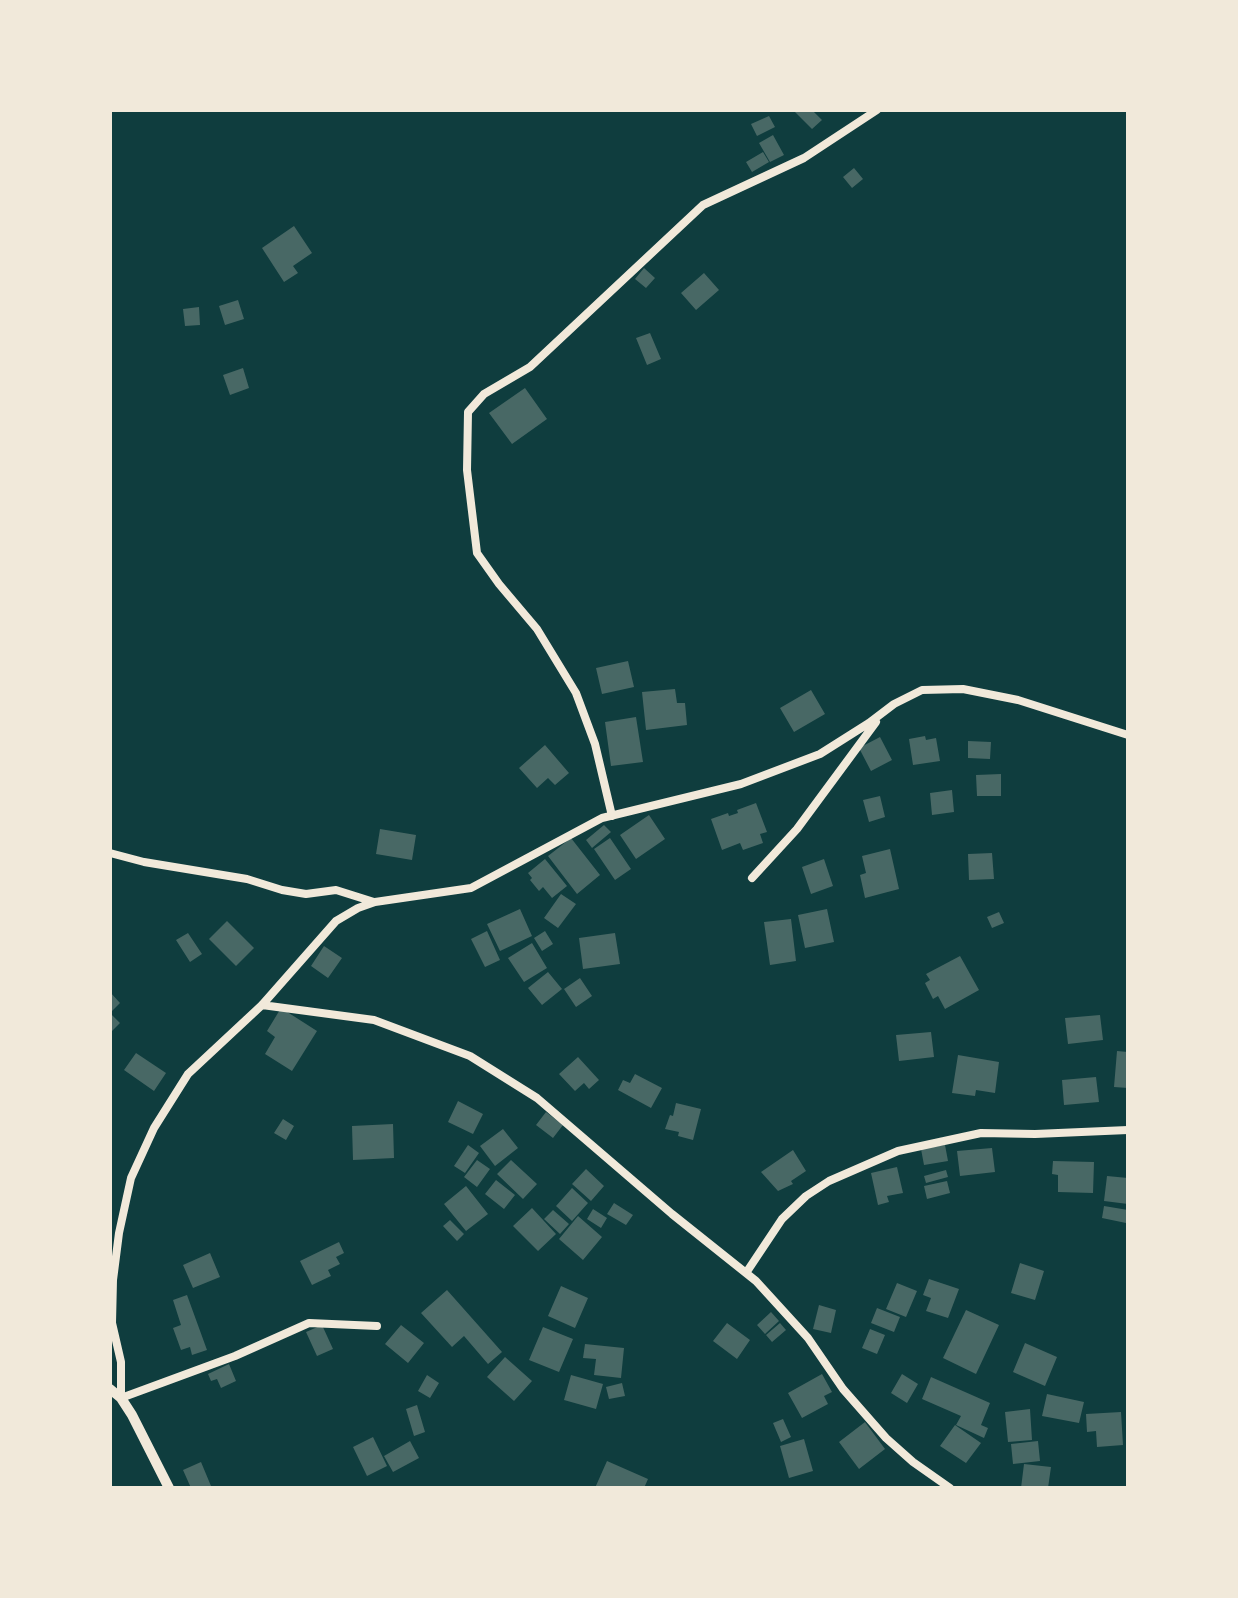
<!DOCTYPE html>
<style>
body{margin:0}
#map{position:relative;width:1238px;height:1598px;overflow:hidden;background:#0f3d3e;font-family:"Sofia Sans Condensed",sans-serif}
canvas{display:block}
.frame{position:absolute;inset:0;border:112px solid #f1e9da;pointer-events:none}
</style>
<div id="map">
<canvas width="1238" height="1598"></canvas>
<div class="frame"></div>
</div>
<script>
const c = document.querySelector('canvas').getContext('2d');
c.lineJoin = 'round';
function fillPath(path, color) { c.fillStyle = color; c.fill(path, 'evenodd'); }
const toPath = rows => new Path2D(rows.map(r => 'M' + r).join(''));
function strokePath(path, color, width, dash) { c.strokeStyle = color; c.lineWidth = width; c.lineCap = dash ? 'butt' : 'round'; c.setLineDash(dash || []); c.stroke(path); }
fillPath(toPath([
 [793,110,812,110,822,120,812,129],
 [769,116,775,127,757,136,751,124],
 [773,135,784,155,770,162,759,143],
 [763,152,769,162,752,172,746,162],
 [854,168,863,179,852,188,843,177],
 [294,226,312,253,293,266,298,273,284,282,262,248],
 [644,268,655,278,646,288,635,279],
 [704,273,719,290,696,310,681,293],
 [238,300,244,319,225,325,219,306],
 [199,307,200,325,185,326,183,309],
 [650,333,661,359,647,365,636,338],
 [243,368,249,388,230,395,223,375],
 [525,388,547,419,512,444,489,413],
 [628,661,634,687,602,694,596,668],
 [675,689,677,703,685,703,687,725,646,730,642,692],
 [811,690,825,714,794,732,780,708],
 [636,717,643,762,611,766,605,722],
 [925,736,926,740,936,738,940,761,913,765,909,739],
 [880,737,892,760,871,771,859,748],
 [968,741,991,742,990,759,968,758],
 [545,745,569,773,555,785,548,778,537,788,519,768],
 [1001,774,1001,796,977,796,976,775],
 [952,790,954,812,932,815,930,793],
 [880,796,885,817,869,822,863,800],
 [756,803,767,832,760,834,763,843,743,850,740,843,722,850,711,819,728,813,729,816,738,813,737,810],
 [649,815,665,839,636,859,620,835],
 [604,825,611,832,592,848,586,840],
 [380,829,416,835,412,860,376,854],
 [571,838,600,875,577,894,548,856],
 [610,838,631,869,615,880,594,849],
 [890,849,899,889,865,898,860,875,866,873,862,856],
 [992,853,994,879,969,880,968,854],
 [545,859,567,886,552,898,543,887,539,891,530,880,532,878,528,873],
 [824,859,833,886,811,894,802,867],
 [561,894,576,904,558,928,544,918],
 [520,909,532,936,500,951,487,924],
 [827,909,834,942,805,948,798,915],
 [999,912,1004,923,992,928,987,917],
 [791,919,796,961,770,965,764,922],
 [227,921,254,948,236,966,209,939],
 [487,931,500,960,485,967,471,939],
 [545,931,553,944,542,951,534,938],
 [188,933,202,954,190,962,176,940],
 [615,933,620,964,583,969,579,938],
 [532,943,547,968,524,982,508,958],
 [324,946,342,958,328,978,311,966],
 [960,956,979,990,945,1009,938,996,933,999,925,983,930,980,926,974],
 [548,972,562,989,542,1005,528,988],
 [580,978,592,996,576,1007,564,989],
 [110,992,120,1003,110,1013,120,1023,110,1033],
 [281,1008,317,1031,292,1071,265,1054,275,1037,267,1031],
 [1100,1015,1103,1040,1068,1044,1065,1018],
 [931,1032,934,1057,899,1061,896,1035],
 [1117,1051,1128,1052,1128,1088,1114,1087],
 [136,1053,166,1073,154,1091,124,1070],
 [958,1055,999,1062,995,1093,976,1090,975,1096,952,1093],
 [578,1057,599,1080,589,1089,584,1083,575,1091,559,1074],
 [635,1074,662,1088,651,1108,618,1090,623,1080,630,1083],
 [1096,1077,1099,1102,1064,1105,1062,1080],
 [458,1101,483,1114,473,1134,448,1122],
 [676,1103,701,1109,693,1140,678,1136,679,1132,665,1129,670,1115,673,1116],
 [546,1112,563,1125,553,1138,536,1125],
 [283,1119,294,1126,286,1140,274,1133],
 [393,1124,394,1158,353,1160,352,1126],
 [503,1129,518,1148,495,1166,480,1146],
 [468,1145,479,1153,465,1173,454,1166],
 [945,1145,948,1161,924,1165,921,1149],
 [992,1148,995,1172,960,1176,957,1151],
 [793,1150,806,1171,791,1181,793,1184,778,1191,761,1172],
 [477,1160,490,1169,477,1187,464,1177],
 [511,1160,537,1184,523,1199,497,1174],
 [1053,1161,1094,1162,1093,1193,1058,1192,1058,1175,1052,1174],
 [897,1167,903,1193,887,1196,889,1202,878,1205,871,1173],
 [586,1169,604,1186,591,1201,572,1184],
 [946,1170,948,1177,926,1183,924,1176],
 [1107,1176,1128,1178,1128,1204,1104,1201],
 [496,1180,515,1195,504,1209,485,1194],
 [947,1181,950,1193,927,1199,924,1186],
 [466,1186,488,1214,466,1231,444,1204],
 [572,1188,588,1203,572,1221,556,1206],
 [614,1203,633,1215,626,1225,607,1214],
 [1104,1206,1128,1210,1126,1223,1102,1218],
 [532,1208,556,1234,538,1251,513,1226],
 [593,1209,607,1218,601,1228,587,1219],
 [553,1210,569,1224,560,1234,544,1219],
 [578,1216,602,1237,583,1260,559,1239],
 [450,1220,464,1234,457,1241,443,1226],
 [339,1242,344,1253,336,1257,340,1264,328,1270,331,1276,312,1285,300,1261],
 [210,1253,220,1277,193,1288,183,1265],
 [1020,1263,1044,1271,1035,1300,1011,1293],
 [929,1279,959,1289,948,1318,926,1311,931,1298,923,1295],
 [897,1283,917,1291,906,1317,886,1309],
 [561,1286,588,1298,575,1328,548,1316],
 [447,1290,502,1352,488,1364,464,1336,452,1347,421,1313],
 [187,1295,207,1350,192,1355,190,1347,181,1350,173,1328,181,1325,173,1300],
 [819,1305,836,1310,831,1333,813,1329],
 [877,1308,900,1317,894,1332,871,1323],
 [966,1310,999,1325,976,1374,943,1358],
 [771,1312,779,1321,765,1334,757,1325],
 [727,1323,750,1340,737,1359,713,1341],
 [780,1323,786,1330,772,1342,766,1335],
 [322,1325,333,1349,317,1356,306,1332],
 [401,1325,424,1343,408,1363,385,1344],
 [543,1327,573,1339,559,1372,529,1360],
 [870,1329,885,1335,877,1354,862,1348],
 [1025,1343,1057,1357,1045,1386,1013,1372],
 [585,1344,624,1348,621,1378,594,1375,596,1359,583,1358],
 [505,1357,532,1381,514,1401,487,1377],
 [229,1364,236,1381,221,1388,217,1379,211,1381,208,1374],
 [822,1374,832,1392,824,1396,828,1404,802,1418,788,1393],
 [902,1374,918,1384,907,1403,891,1393],
 [427,1375,439,1383,430,1398,418,1391],
 [571,1375,603,1384,596,1409,564,1400],
 [931,1377,990,1403,981,1425,988,1428,984,1438,956,1425,961,1416,922,1399],
 [622,1383,625,1396,609,1399,606,1387],
 [1047,1394,1084,1402,1079,1423,1042,1416],
 [417,1405,425,1432,414,1436,406,1409],
 [1030,1409,1032,1440,1008,1442,1005,1412],
 [1121,1412,1123,1445,1097,1447,1096,1431,1087,1432,1086,1414],
 [783,1419,791,1437,781,1442,773,1423],
 [865,1422,885,1449,859,1469,839,1442],
 [955,1425,981,1443,966,1463,940,1446],
 [373,1437,387,1466,367,1476,353,1447],
 [804,1439,813,1471,789,1478,780,1446],
 [410,1441,419,1458,393,1472,384,1456],
 [1038,1441,1040,1461,1013,1464,1011,1444],
 [607,1461,648,1479,644,1488,595,1488],
 [201,1462,211,1486,191,1488,183,1470],
 [1024,1464,1051,1467,1048,1488,1021,1488]
]), '#486865');
strokePath(toPath([
 [612,816,595,744,576,693,537,629,499,584,477,553,467,470,468,412,484,394,530,367,703,205,804,158,877,110],
 [110,853,144,862,247,879,282,890,306,894,336,890,374,902],
 [752,878,797,829,876,722],
 [262,1005,374,1020,470,1056,537,1098,672,1214,756,1281,808,1338,843,1389,886,1438,913,1462,950,1488],
 [746,1273,782,1219,806,1196,829,1181,898,1151,981,1133,1035,1134,1128,1130],
 [377,1326,309,1323,235,1356,121,1398,121,1362,112,1323,113,1280,119,1233,131,1178,154,1128,188,1074,262,1005,336,921,358,908,375,902,471,888,602,818,741,784,820,754,869,723,894,704,922,690,963,689,1018,700,1128,735]
]), '#f1e9da', 8);
strokePath(toPath([
 [110,1389,121,1398,132,1415,169,1488]
]), '#f1e9da', 10);
</script>
